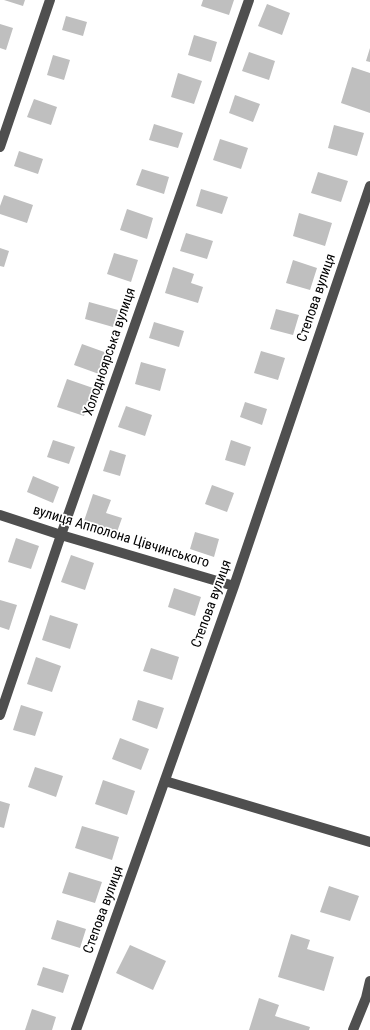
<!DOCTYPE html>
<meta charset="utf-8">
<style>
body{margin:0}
canvas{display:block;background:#fff}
</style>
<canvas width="370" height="1030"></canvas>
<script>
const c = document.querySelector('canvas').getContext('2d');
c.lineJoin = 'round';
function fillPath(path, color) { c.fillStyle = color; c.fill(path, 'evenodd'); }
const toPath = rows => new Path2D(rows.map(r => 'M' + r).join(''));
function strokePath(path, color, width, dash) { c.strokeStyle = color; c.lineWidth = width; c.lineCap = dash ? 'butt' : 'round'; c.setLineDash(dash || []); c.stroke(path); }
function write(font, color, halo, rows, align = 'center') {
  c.font = font + ' "Roboto Condensed",sans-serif'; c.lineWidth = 3.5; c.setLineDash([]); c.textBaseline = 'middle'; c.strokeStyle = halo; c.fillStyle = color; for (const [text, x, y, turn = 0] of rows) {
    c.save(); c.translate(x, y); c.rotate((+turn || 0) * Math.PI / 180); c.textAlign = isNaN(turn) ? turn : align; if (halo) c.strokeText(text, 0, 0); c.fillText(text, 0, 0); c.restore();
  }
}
fillPath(toPath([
 [4,0,25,0,23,6],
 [203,0,234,0,229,15,201,6],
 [267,4,290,13,282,35,258,26],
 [66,16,87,22,83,36,62,30],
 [0,24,13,28,6,50,0,48],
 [194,35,217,42,211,62,188,55],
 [370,48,370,62,366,61],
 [249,52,275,61,269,80,242,71],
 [53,55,70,60,64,80,47,75],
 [352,67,370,73,370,113,341,103],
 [178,73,202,81,194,104,171,97],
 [235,95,260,104,253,122,229,113],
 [34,99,57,107,51,125,27,117],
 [154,124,183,133,178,148,149,140],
 [334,125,364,133,357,156,328,148],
 [220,139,248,148,241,169,213,160],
 [19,151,43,159,38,174,14,166],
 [142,169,169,177,164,194,136,185],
 [318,172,348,181,341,202,311,193],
 [201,189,228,197,222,214,196,206],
 [4,195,33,205,27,223,0,214,0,206],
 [127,209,153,218,147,239,120,230],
 [299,213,332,223,325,246,293,236],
 [186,233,213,241,207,259,180,251],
 [0,248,9,251,4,267,0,266],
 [114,253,138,260,131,282,107,274],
 [293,260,317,268,310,290,286,283],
 [173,267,194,274,191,283,203,287,198,303,165,293],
 [89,302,118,310,113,327,85,319],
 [276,309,299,315,293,335,270,329],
 [154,322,184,331,179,347,149,338],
 [82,344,107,353,99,374,74,365],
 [261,351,285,358,278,380,254,373],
 [141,362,166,369,160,391,135,384],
 [67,379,93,388,84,416,57,407],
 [245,402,267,409,262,425,240,417],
 [126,406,152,415,145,436,118,427],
 [53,440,75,447,69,464,47,457],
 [231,440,251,447,245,466,225,460],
 [110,450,126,455,120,476,103,471],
 [33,476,59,487,53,503,27,492],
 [212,485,234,493,227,512,205,504],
 [93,494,111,500,106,513,122,518,117,532,84,521],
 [195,532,219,539,214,557,190,549],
 [16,538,39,546,31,569,8,562],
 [71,555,94,563,85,590,61,582],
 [174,588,201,597,195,616,168,607],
 [0,600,17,605,9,630,0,627],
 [50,615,78,624,70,649,42,640],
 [151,648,179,657,172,680,143,671],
 [36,657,61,666,52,692,27,684],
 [138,700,164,708,157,729,132,720],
 [21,705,43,712,35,736,13,730],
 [120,738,149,749,141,770,112,759],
 [35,767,63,776,56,797,28,787],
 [103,780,135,791,127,815,95,804],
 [0,801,10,804,4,828,0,827],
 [82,826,119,837,112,860,75,848],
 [69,872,102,882,95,903,62,893],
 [329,886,359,896,350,921,320,912],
 [57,920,86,929,80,948,51,939],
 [291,934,310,940,307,949,334,957,324,991,278,977],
 [130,945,166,961,153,990,116,973],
 [43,967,69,975,63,993,37,985],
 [259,998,279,1005,275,1016,310,1027,309,1030,249,1030],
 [32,1009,56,1017,52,1030,25,1030]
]), '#bfbfbf');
strokePath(toPath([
 [0,147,50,0],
 [0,515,61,535,234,586],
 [0,715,61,535,249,0],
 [165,781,370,842],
 [76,1030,234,586,370,186],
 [353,1030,366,998,370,981]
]), '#4f4f4f', 10);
write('14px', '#000', '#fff', [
 ["Степова вулиця",317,298,-71],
 ["Холодноярська вулиця",110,352,-71],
 ["вулиця Апполона Цівчинського",121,537,17],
 ["Степова вулиця",212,604,-70],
 ["Степова вулиця",104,910,-70]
]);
</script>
